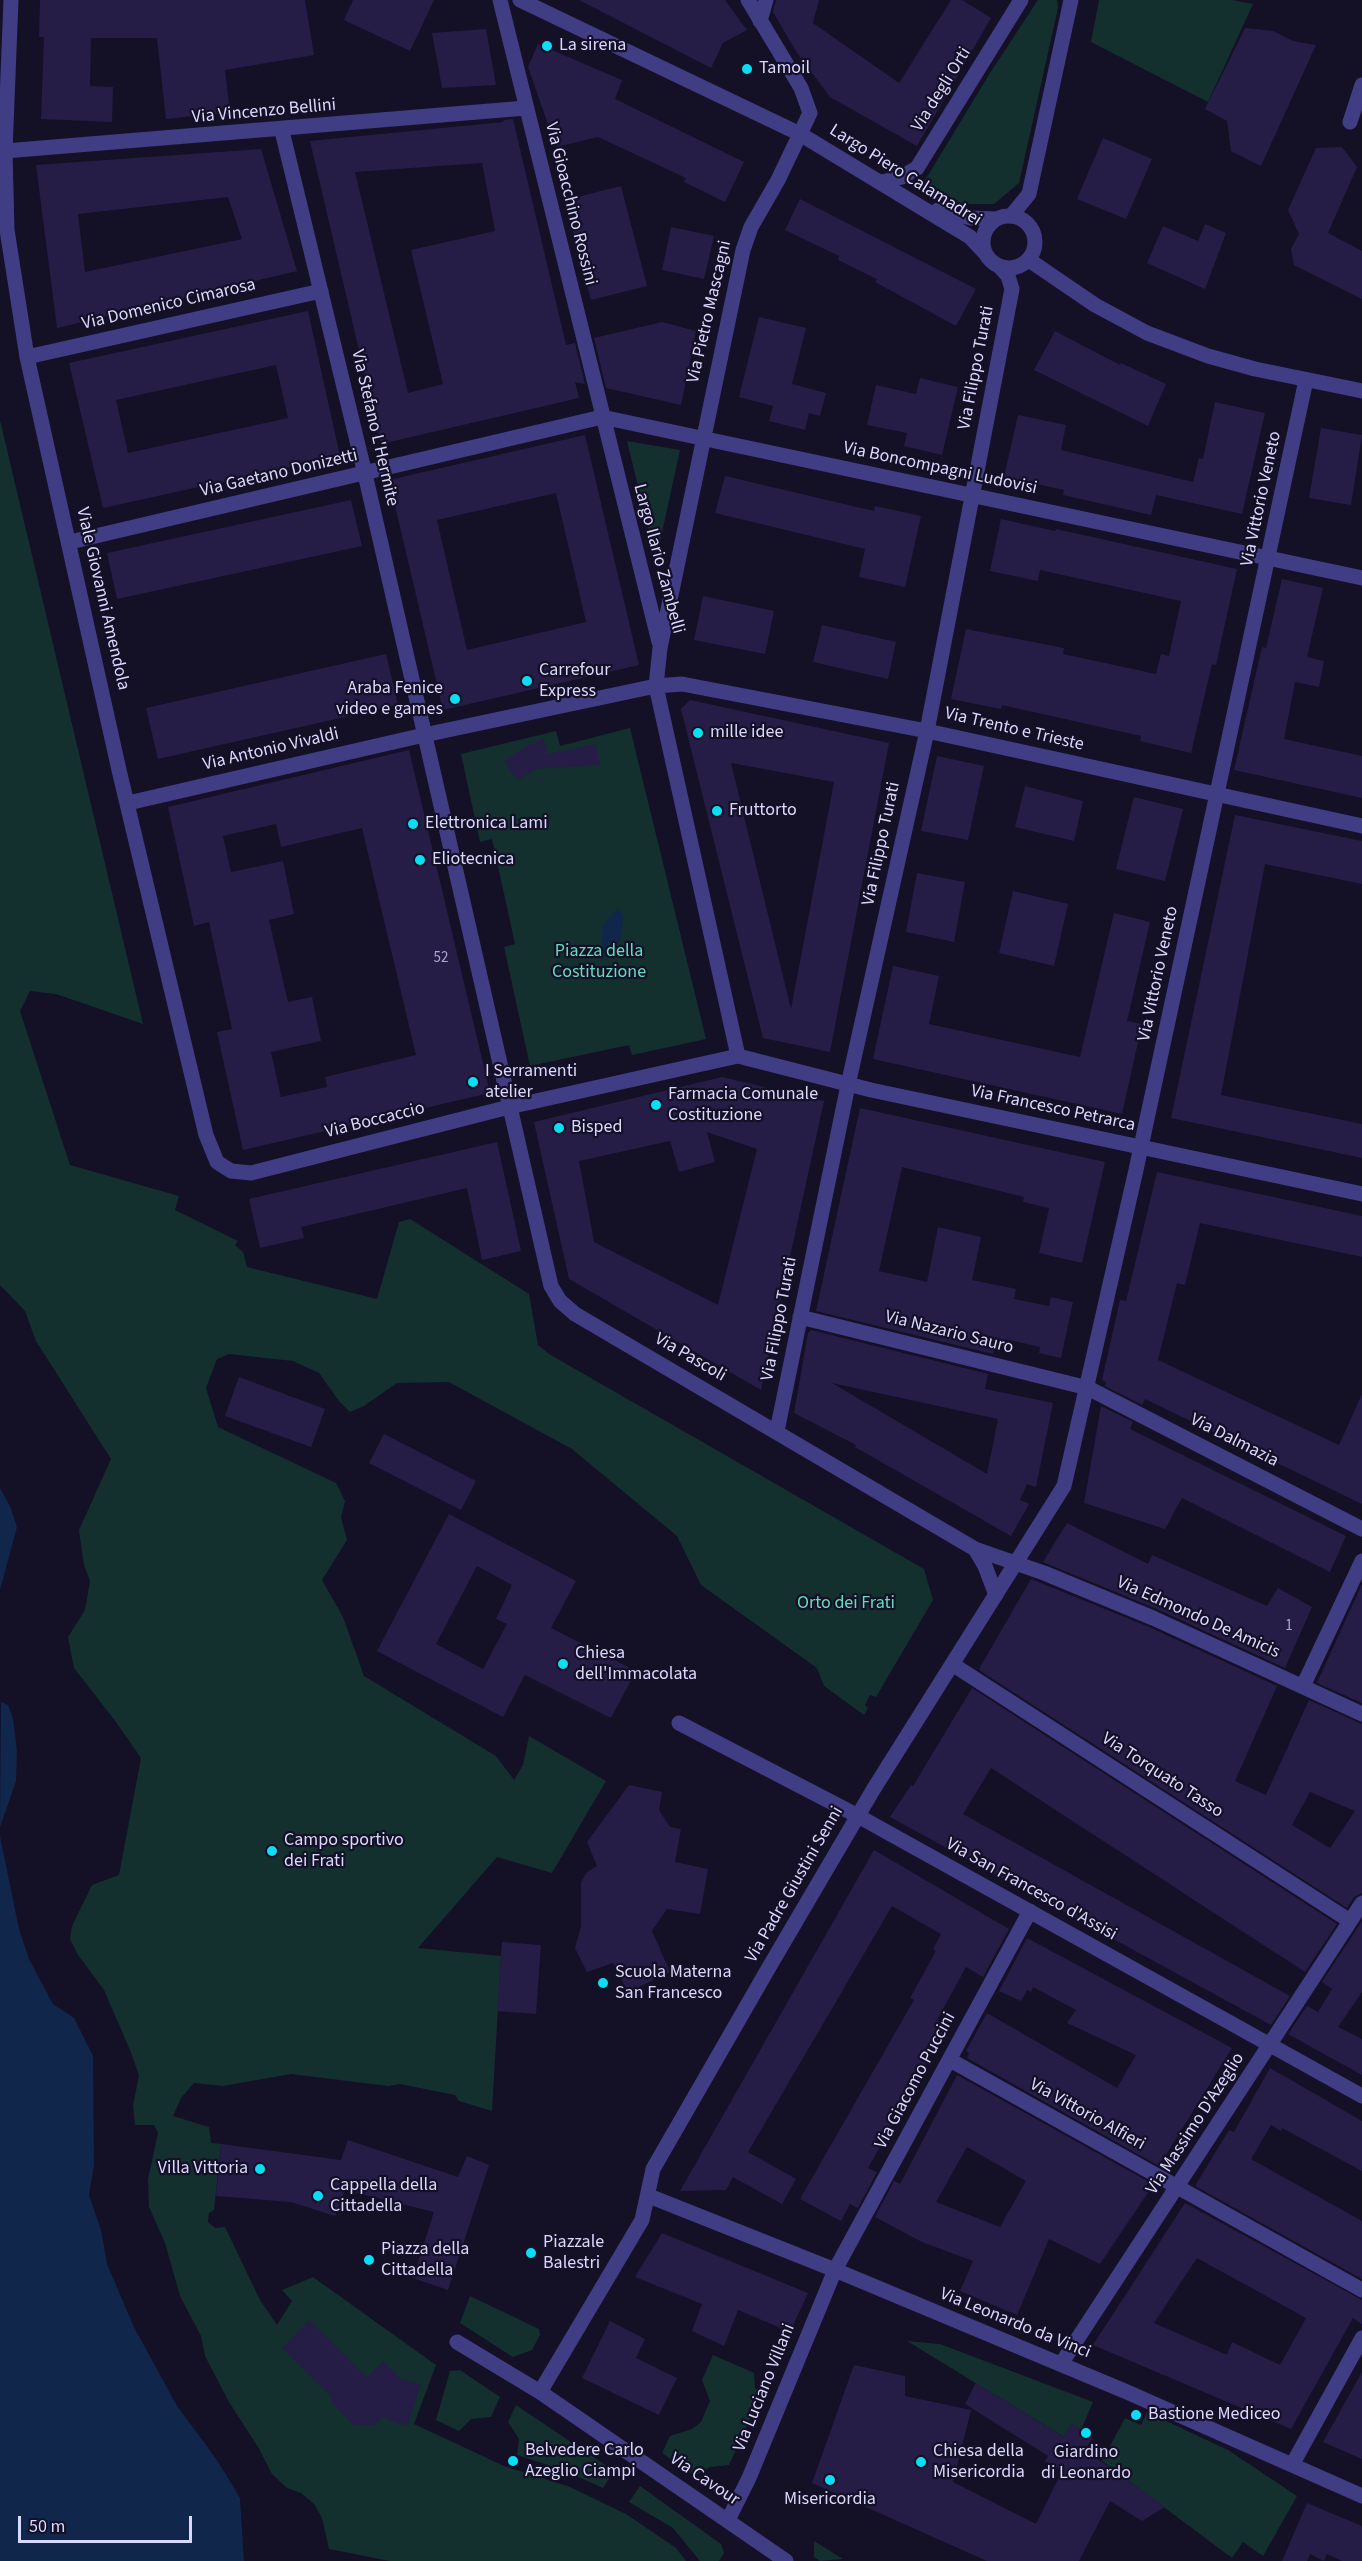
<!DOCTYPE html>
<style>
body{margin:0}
#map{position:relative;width:1362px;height:2561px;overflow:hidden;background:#141026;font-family:"Source Sans 3",sans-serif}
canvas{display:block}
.scale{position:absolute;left:18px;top:2516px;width:174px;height:27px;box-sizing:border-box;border:3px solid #dbd7fe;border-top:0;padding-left:8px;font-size:18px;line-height:21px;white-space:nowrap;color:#dbd7fe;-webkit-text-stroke:4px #141026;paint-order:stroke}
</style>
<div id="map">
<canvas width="1362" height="2561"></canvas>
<div class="scale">50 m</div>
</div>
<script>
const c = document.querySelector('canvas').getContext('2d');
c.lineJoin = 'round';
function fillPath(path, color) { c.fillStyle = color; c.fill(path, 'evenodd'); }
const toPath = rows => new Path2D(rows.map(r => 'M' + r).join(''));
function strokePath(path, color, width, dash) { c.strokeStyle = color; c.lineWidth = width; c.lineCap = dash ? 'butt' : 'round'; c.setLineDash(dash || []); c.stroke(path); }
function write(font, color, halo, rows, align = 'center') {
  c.font = font + ' "Source Sans 3",sans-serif'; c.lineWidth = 4.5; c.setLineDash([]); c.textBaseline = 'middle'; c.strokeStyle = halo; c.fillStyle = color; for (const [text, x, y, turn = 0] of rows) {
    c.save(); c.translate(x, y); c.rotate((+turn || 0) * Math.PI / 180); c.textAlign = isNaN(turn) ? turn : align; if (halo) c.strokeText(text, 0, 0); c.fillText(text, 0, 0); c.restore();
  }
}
fillPath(toPath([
 [1038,0,1057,0,1058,8,1019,183,994,204,963,204,924,182,990,73],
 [1099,0,1232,0,1253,4,1208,102,1091,42],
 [0,420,143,1024,56,994,30,991,20,1011,70,1165,179,1196,175,1210,238,1241,235,1245,243,1252,247,1267,377,1299,399,1222,410,1219,529,1294,538,1345,549,1354,924,1569,933,1600,876,1697,870,1695,865,1705,868,1708,864,1715,824,1686,817,1668,701,1585,677,1536,572,1449,449,1382,397,1383,364,1406,350,1412,339,1401,319,1373,293,1361,229,1354,217,1359,206,1388,218,1427,336,1483,345,1501,341,1517,347,1540,322,1580,343,1617,364,1676,496,1756,514,1780,523,1765,529,1736,606,1781,552,1873,497,1857,418,1948,501,1956,492,2111,459,2101,455,2095,400,2084,388,2086,291,2074,223,2086,194,2083,181,2098,173,2116,209,2127,211,2143,221,2144,214,2210,209,2213,208,2222,215,2228,225,2227,260,2300,277,2325,292,2301,282,2290,313,2277,436,2365,414,2424,504,2466,570,2487,626,2514,676,2548,686,2561,390,2561,329,2549,322,2518,314,2504,301,2493,287,2488,272,2474,258,2447,229,2402,205,2356,201,2336,180,2296,165,2243,149,2207,148,2179,158,2133,154,2125,135,2125,133,2106,139,2075,130,2050,104,1990,78,1955,70,1939,72,1926,92,1885,119,1875,141,1758,116,1722,74,1668,68,1637,85,1610,90,1581,84,1565,79,1530,111,1459,36,1341,25,1311,0,1285],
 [627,441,680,450,656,560],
 [630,728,706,1039,632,1055,629,1045,530,1066,504,947,515,944,492,839,480,842,461,754,556,731,560,746],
 [470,2296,539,2329,540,2335,532,2350,513,2357,460,2323],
 [907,2341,940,2344,1093,2402,1081,2430,1072,2424,1064,2437],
 [713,2355,754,2373,755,2388,762,2393,729,2465,710,2467,695,2476,662,2453,670,2436,692,2429,701,2422,710,2401,702,2380],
 [460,2370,500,2397,491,2417,471,2419,459,2431,436,2420,450,2371],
 [516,2405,614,2471,603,2488,563,2470,517,2455,519,2439,508,2422],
 [1147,2412,1228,2450,1297,2496,1263,2556,1243,2542,1232,2558,1102,2461,1125,2418,1141,2425],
 [640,2486,721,2544,724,2553,719,2561,700,2561,673,2528,629,2502],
 [814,2541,843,2559,820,2561,814,2557]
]), '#13302f');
fillPath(toPath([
 [619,908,623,918,621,936,616,948,606,960,601,936,604,923],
 [0,1488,10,1506,17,1527,0,1590],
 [1,1702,8,1705,13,1718,17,1751,16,1781,0,1827],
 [0,1836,19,1929,29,1959,53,2004,74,2018,93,2056,94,2165,89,2195,101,2230,107,2264,134,2327,177,2406,217,2460,240,2498,244,2561,0,2561]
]), '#10264a');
fillPath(toPath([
 [40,0,305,0,314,55,225,70,230,112,166,119,157,38,91,38,90,86,113,87,112,122,41,119,44,37,39,37],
 [353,0,434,0,410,51,344,20],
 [579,0,725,0,747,30,723,43,711,68],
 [776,0,819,0,813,23,899,83,951,0,962,0,991,18,917,146,830,97,797,53,773,12],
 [1245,28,1273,31,1293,41,1316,45,1261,166,1231,151,1227,121,1205,109],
 [486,29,496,85,442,88,432,33],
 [538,44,622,80,615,99,744,162,725,202,684,182,686,178,598,137,556,147,528,67],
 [513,119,566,345,575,343,585,384,575,382,579,398,381,444,310,141,503,122,504,120],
 [482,163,495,231,411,250,443,384,408,393,355,172],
 [1103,138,1152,159,1126,219,1077,199],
 [1342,147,1357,167,1328,233,1362,251,1362,299,1294,265,1291,249,1299,234,1288,210,1316,148],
 [261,149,297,271,57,328,36,165],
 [228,197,242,239,85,272,78,214],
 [621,186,647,286,591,300,565,200],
 [800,199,976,289,956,326,875,282,877,279,838,260,839,256,785,230],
 [1205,224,1226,233,1205,289,1147,263,1163,226,1198,241],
 [671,227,714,236,704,279,662,270],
 [308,311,340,456,103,508,69,363],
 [276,365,288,418,128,453,116,400],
 [759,317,806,328,792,384,826,393,820,416,809,413,805,430,769,421,773,406,739,397],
 [662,322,696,331,681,405,606,388,594,338],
 [1055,331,1120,365,1121,363,1166,384,1148,426,1034,370],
 [920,378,958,387,942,455,904,446,907,433,867,425,876,385,916,394],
 [1215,402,1265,413,1242,514,1156,495,1151,515,1063,495,1064,490,1004,477,1018,415,1066,425,1061,450,1193,482,1199,458,1203,459],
 [1321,428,1362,435,1351,505,1309,498],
 [585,435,639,665,443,710,389,480],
 [556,493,586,622,467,650,437,520],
 [725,476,874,511,875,506,921,516,905,587,859,577,865,549,715,513],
 [351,500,362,546,117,599,107,553],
 [1001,519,1055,531,1056,529,1237,569,1216,665,1212,664,1191,753,1140,741,1141,736,1002,705,1001,709,951,699,966,629,1064,648,1063,654,1156,674,1161,654,1169,656,1181,601,1040,570,1038,581,990,571],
 [1282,579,1323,588,1307,657,1324,661,1319,687,1295,682,1284,739,1362,756,1362,798,1234,770,1262,647,1266,648],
 [703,596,774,611,765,654,694,640],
 [822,625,896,642,888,679,813,662],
 [386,654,398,705,158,759,146,708],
 [690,700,889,743,830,1052,763,1038,681,709],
 [731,763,834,782,791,1009],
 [544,738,547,754,596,744,600,765,536,769,517,780,504,762,527,745],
 [409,750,490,1093,243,1150,217,1032,232,1029,209,922,194,926,168,807],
 [276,824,281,847,362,828,416,1055,325,1077,327,1087,281,1097,271,1052,321,1041,312,997,288,1002,269,920,294,914,283,861,231,872,223,836],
 [937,756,984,766,968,840,921,831],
 [1025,786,1083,801,1074,841,1015,827],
 [1134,797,1183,809,1165,881,1116,869],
 [1235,815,1362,841,1362,884,1265,864,1221,1095,1362,1124,1362,1158,1171,1118],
 [917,873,965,882,954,942,906,932],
 [1013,891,1068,904,1054,966,999,953],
 [1114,913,1150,922,1127,1021,1142,1024,1122,1114,873,1059,893,966,939,976,929,1024,1080,1057],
 [722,1077,824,1101,761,1390,569,1279,534,1122],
 [707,1132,757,1149,718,1305,594,1242,579,1161,670,1141,679,1172,715,1162],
 [860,1108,1105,1162,1082,1263,1039,1253,1049,1208,1023,1202,1024,1197,902,1167,879,1271,927,1282,938,1227,981,1237,972,1280,1016,1289,1014,1299,1049,1306,1051,1297,1073,1302,1061,1358,1039,1353,1040,1347,1005,1339,1004,1345,995,1343,993,1354,816,1311],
 [497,1142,521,1251,482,1260,467,1188,301,1227,304,1238,260,1248,249,1199],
 [1157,1172,1362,1216,1362,1257,1200,1223,1185,1285,1177,1283,1158,1360,1339,1445,1362,1394,1362,1504,1145,1399,1142,1405,1105,1386,1106,1382,1102,1380,1120,1300,1126,1301],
 [811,1330,988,1374,985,1389,1053,1403,1036,1487,1027,1484,1020,1500,1029,1504,1011,1536,855,1447,856,1445,794,1413,808,1333],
 [832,1383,998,1419,987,1474],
 [239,1377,325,1409,311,1447,225,1416],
 [1101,1406,1133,1422,1130,1429,1346,1536,1330,1572,1182,1498,1165,1529,1084,1503],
 [384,1434,476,1481,461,1510,369,1463],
 [449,1514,576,1581,551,1628,636,1671,611,1718,525,1675,503,1717,377,1651],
 [477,1566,512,1585,496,1619,507,1624,483,1669,436,1644],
 [1067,1523,1148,1564,1152,1555,1267,1606,1278,1588,1312,1607,1285,1668,1157,1609,1043,1562],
 [1031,1579,1149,1627,1277,1686,1235,1781,1266,1795,1309,1700,1362,1724,1362,1893,1354,1897,1347,1908,982,1672,979,1669],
 [1310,1792,1355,1811,1330,1848,1292,1825],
 [1362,1584,1362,1703,1317,1683],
 [972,1688,1337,1924,1305,1972,991,1768,963,1814,1290,1996,1271,2025,890,1817,911,1785,913,1786],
 [629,1785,662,1792,659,1810,670,1827,681,1829,675,1862,708,1869,700,1914,667,1909,652,1931,670,1972,628,1992,613,1963,587,1972,575,1948,581,1926,581,1882,587,1872,597,1866,587,1842],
 [874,1850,1009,1929,983,1977,966,1967,937,2020,947,2026,868,2168,877,2172,858,2208,850,2204,841,2221,800,2199,914,2000,910,1998,936,1951,933,1949,941,1934,892,1906,748,2152,796,2179,782,2204,733,2177,726,2190,680,2191],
 [1362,1921,1362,1992,1338,2027,1362,2039,1362,2075,1288,2034,1307,2006,1318,2012,1332,1989,1322,1982],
 [1027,1938,1232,2048,1159,2166,967,2058,969,2053,966,2051,987,2013,1117,2088,1136,2055,1067,2023,1076,2010,1033,1987,1031,1992,1027,1990,1021,2001,999,1991],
 [502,1942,541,1945,536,2014,497,2011],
 [1270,2068,1362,2121,1362,2171,1282,2128,1281,2131,1271,2125,1251,2159,1362,2221,1362,2279,1195,2186,1229,2130,1234,2132],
 [957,2075,1149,2182,1146,2186,1151,2188,1100,2264,1049,2239,1017,2315,960,2291,973,2261,922,2242,875,2217,894,2181,900,2184],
 [967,2147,1026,2181,1000,2227,936,2202],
 [348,2140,458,2177,467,2156,489,2165,448,2290,413,2278,434,2212,345,2190,335,2216,291,2202,216,2196,221,2144,341,2160],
 [1185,2203,1362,2300,1362,2324,1353,2318,1291,2429,1093,2345],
 [1197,2258,1306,2318,1280,2365,1232,2342,1227,2355,1154,2323],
 [662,2233,808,2293,790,2332,738,2310,724,2346,692,2331,702,2304,635,2277],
 [309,2320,367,2378,383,2361,401,2379,421,2384,407,2426,382,2417,374,2426,354,2425,333,2404,330,2395,282,2348],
 [610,2321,645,2339,636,2358,677,2378,659,2415,582,2378],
 [854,2365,905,2376,905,2396,971,2410,953,2482,1036,2524,1062,2471,1045,2461,1048,2456,965,2404,976,2383,1064,2437,1072,2424,1086,2433,1093,2438,1085,2450,1165,2507,1142,2521,1110,2501,1079,2561,987,2561,812,2483],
 [1362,2372,1362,2459,1323,2442],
 [1307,2503,1362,2526,1362,2561,1342,2561,1327,2554,1324,2561,1310,2554,1307,2561,1282,2561]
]), '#261d47');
strokePath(toPath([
 [11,0,5,151,7,230,27,357,119,770,206,1135,217,1162,231,1171,251,1173,509,1107,738,1056,656,686,660,648,743,250,751,227,778,180,810,113,801,88,748,0],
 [500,0,659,642],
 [760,21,766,0],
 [1350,122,1362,85],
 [282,131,365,474,551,1286,560,1301,575,1314,975,1549,1044,1573,1153,1618,1362,1714],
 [5,151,526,108],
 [882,182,902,177,917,168,1021,0],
 [1011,216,1029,194,1071,0],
 [27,357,321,291],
 [70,542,602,417,1362,578],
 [128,803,424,735,656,686,682,684,927,731,1362,826],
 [800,1317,1088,1388,1362,1529],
 [777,1431,848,1085,927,731,1012,289,1008,276,1000,267],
 [975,1549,985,1566,996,1595],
 [952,1664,1350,1921],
 [1303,1686,1362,1561],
 [679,1723,858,1816,1362,2096],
 [950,2060,1362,2290],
 [649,2196,835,2270,1127,2392,1362,2496],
 [457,2342,540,2392,786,2561],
 [1061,2364,1362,1903],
 [540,2392,642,2220,653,2169,768,1969,873,1790,1064,1486,1136,1170,1306,380],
 [1292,2465,1362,2338],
 [728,2520,749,2478,835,2270,1030,1911]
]), '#403d84', 15);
strokePath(toPath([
 [520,0,800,134,970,237,986,254],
 [938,210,971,218,997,219],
 '983 242a26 26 0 1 1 52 0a26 26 0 1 1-52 0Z',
 [1029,260,1095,305,1147,333,1208,356,1255,369,1362,391],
 [738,1056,871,1090,1362,1194]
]), '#403d84', 15);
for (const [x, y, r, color] of [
 [547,46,6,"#0adef7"],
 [747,69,6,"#0adef7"],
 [527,681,6,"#0adef7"],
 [455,699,6,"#0adef7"],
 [698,733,6,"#0adef7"],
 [717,811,6,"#0adef7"],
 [413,824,6,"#0adef7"],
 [420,860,6,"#0adef7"],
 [473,1082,6,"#0adef7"],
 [656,1105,6,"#0adef7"],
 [559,1128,6,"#0adef7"],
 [563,1664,6,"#0adef7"],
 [272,1851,6,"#0adef7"],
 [603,1983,6,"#0adef7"],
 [260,2169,6,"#0adef7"],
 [318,2196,6,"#0adef7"],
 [531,2253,6,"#0adef7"],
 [369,2260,6,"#0adef7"],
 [1136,2415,6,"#0adef7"],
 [1086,2433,6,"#0adef7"],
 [513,2461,6,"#0adef7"],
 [921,2462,6,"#0adef7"],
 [830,2480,6,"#0adef7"]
]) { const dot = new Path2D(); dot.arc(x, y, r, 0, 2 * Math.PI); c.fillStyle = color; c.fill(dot); strokePath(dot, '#141026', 2); }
write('15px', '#aea8d0', null, [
 ["52",441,959],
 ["1",1289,1627]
]);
write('18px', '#dbd7fe', '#141026', [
 ["La sirena",559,46],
 ["Tamoil",759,69],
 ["Carrefour",539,671],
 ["Express",539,692],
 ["Araba Fenice",443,689,"right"],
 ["video e games",443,710,"right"],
 ["mille idee",710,733],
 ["Fruttorto",729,811],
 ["Elettronica Lami",425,824],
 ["Eliotecnica",432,860],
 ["I Serramenti",485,1072],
 ["atelier",485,1093],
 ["Farmacia Comunale",668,1095],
 ["Costituzione",668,1116],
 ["Bisped",571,1128],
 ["Chiesa",575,1654],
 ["dell'Immacolata",575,1675],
 ["Campo sportivo",284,1841],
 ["dei Frati",284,1862],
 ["Scuola Materna",615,1973],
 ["San Francesco",615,1994],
 ["Villa Vittoria",248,2169,"right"],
 ["Cappella della",330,2186],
 ["Cittadella",330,2207],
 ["Piazzale",543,2243],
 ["Balestri",543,2264],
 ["Piazza della",381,2250],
 ["Cittadella",381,2271],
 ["Bastione Mediceo",1148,2415],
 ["Belvedere Carlo",525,2451],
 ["Azeglio Ciampi",525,2472],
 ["Chiesa della",933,2452],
 ["Misericordia",933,2473],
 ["Giardino",1086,2453,"center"],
 ["di Leonardo",1086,2474,"center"],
 ["Misericordia",830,2500,"center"]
], 'left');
write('18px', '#dbd7fe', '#141026', [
 ["Via degli Orti",942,90,-58],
 ["Via Vincenzo Bellini",264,112,-5],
 ["Largo Piero Calamadrei",905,176,32],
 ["Via Gioacchino Rossini",570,204,76],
 ["Via Domenico Cimarosa",169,305,-13],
 ["Via Pietro Mascagni",710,312,-77],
 ["Via Filippo Turati",977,368,-79],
 ["Via Stefano L'Hermite",374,428,77],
 ["Via Boncompagni Ludovisi",940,469,12],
 ["Via Gaetano Donizetti",279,474,-13],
 ["Via Vittorio Veneto",1262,499,-78],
 ["Largo Ilario Zambelli",658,559,75],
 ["Viale Giovanni Amendola",102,599,77],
 ["Via Trento e Trieste",1014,730,13],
 ["Via Antonio Vivaldi",271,750,-13],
 ["Via Filippo Turati",882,844,-78],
 ["Via Vittorio Veneto",1159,974,-78],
 ["Via Francesco Petrarca",1053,1109,12],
 ["Via Boccaccio",375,1121,-14],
 ["Via Filippo Turati",780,1319,-79],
 ["Via Nazario Sauro",949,1333,14],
 ["Via Pascoli",690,1358,30],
 ["Via Dalmazia",1234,1441,27],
 ["Via Edmondo De Amicis",1198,1618,24],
 ["Via Torquato Tasso",1162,1776,33],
 ["Via Padre Giustini Senni",795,1885,-60],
 ["Via San Francesco d'Assisi",1031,1890,29],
 ["Via Giacomo Puccini",916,2081,-62],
 ["Via Vittorio Alfieri",1087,2115,29],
 ["Via Massimo D'Azeglio",1196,2124,-57],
 ["Via Leonardo da Vinci",1015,2324,22],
 ["Via Luciano Villani",765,2388,-68],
 ["Via Cavour",704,2480,34]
]);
write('18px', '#64dcbf', '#141026', [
 ["Piazza della",599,952],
 ["Costituzione",599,973],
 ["Orto dei Frati",846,1604]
]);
</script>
